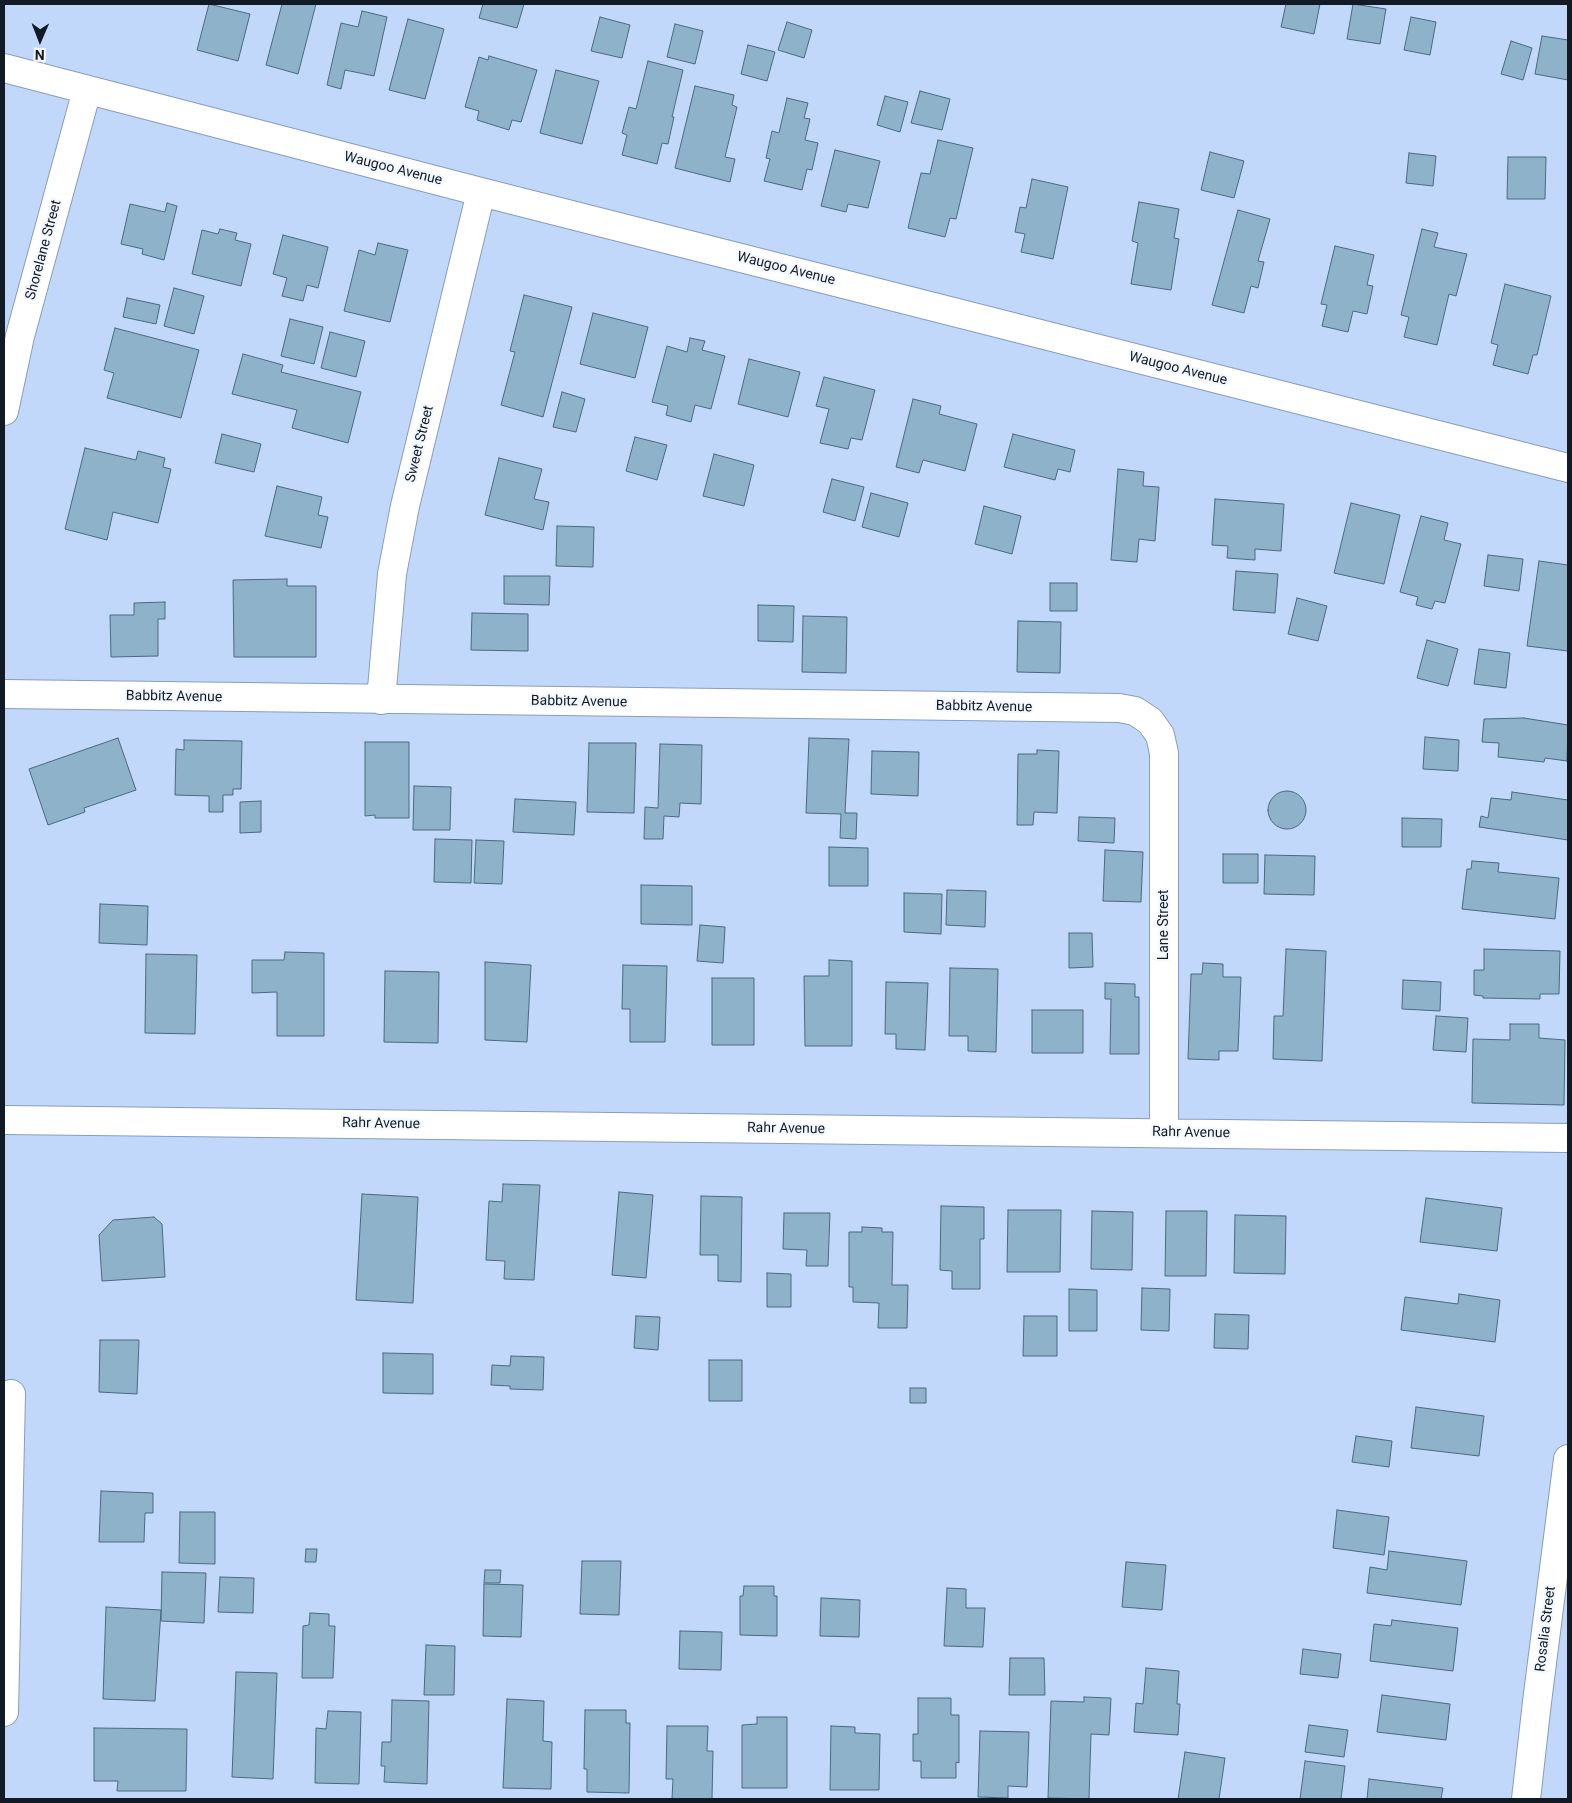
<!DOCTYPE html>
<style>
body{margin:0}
#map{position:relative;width:1572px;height:1803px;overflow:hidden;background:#c2d8fa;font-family:Roboto,sans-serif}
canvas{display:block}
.frame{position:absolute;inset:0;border:5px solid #121a26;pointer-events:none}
.north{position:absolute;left:15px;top:15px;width:50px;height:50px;-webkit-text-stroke:4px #f3f8ff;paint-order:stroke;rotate:181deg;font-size:14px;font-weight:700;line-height:20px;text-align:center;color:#121a26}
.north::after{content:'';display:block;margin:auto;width:18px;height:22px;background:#121a26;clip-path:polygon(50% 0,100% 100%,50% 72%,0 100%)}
</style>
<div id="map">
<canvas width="1572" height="1803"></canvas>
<div class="frame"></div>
<div class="north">N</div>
</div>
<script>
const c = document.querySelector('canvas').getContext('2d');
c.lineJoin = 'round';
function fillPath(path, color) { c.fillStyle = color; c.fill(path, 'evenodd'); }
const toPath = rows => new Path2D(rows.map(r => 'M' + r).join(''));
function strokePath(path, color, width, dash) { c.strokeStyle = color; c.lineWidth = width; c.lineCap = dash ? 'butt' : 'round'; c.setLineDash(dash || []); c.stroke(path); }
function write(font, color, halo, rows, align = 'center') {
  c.font = font + ' Roboto,sans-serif'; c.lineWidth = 4.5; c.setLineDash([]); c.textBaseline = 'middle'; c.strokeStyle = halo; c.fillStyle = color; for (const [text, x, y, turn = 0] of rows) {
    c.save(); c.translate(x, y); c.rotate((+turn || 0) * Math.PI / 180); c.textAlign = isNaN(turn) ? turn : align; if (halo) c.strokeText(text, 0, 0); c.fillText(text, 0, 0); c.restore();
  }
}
const building = toPath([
 [209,4,250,14,238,61,197,50,209,4],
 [282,4,316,4,298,74,266,65,282,4],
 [483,4,524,4,517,28,479,18,483,4],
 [1286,4,1320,4,1314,34,1281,27,1286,4],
 [1353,4,1386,9,1380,44,1347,39,1353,4],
 [362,11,387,17,374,76,345,70,341,89,327,85,341,23,358,27,362,11],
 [600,17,630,25,622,58,591,51,600,17],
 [1411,17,1436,22,1430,55,1404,50,1411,17],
 [408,19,444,29,425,99,389,90,408,19],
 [787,22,812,30,804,58,778,50,787,22],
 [675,24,703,31,695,64,667,57,675,24],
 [1542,36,1568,40,1568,80,1535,74,1542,36],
 [1511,41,1532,48,1523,80,1501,74,1511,41],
 [748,45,775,52,767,81,741,74,748,45],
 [489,56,537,70,521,122,512,120,509,130,477,120,479,111,465,107,479,57,488,60,489,56],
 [648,61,683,70,672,117,674,117,668,144,662,143,657,164,622,155,627,135,622,133,629,107,636,109,648,61],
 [556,70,599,81,582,144,540,133,556,70],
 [695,86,734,95,732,105,737,107,725,157,735,159,730,182,675,168,695,86],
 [920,91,950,99,942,130,911,123,920,91],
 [885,96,908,102,900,132,877,125,885,96],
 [787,98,808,103,804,118,810,119,805,140,818,143,812,170,807,169,802,190,764,181,770,159,766,158,772,131,779,133,787,98],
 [938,140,973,148,956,219,950,218,945,237,908,228,921,173,930,174,938,140],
 [835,150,880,161,868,208,848,204,846,212,821,206,835,150],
 [1210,152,1244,161,1234,198,1201,190,1210,152],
 [1409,153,1436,156,1433,186,1406,183,1409,153],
 [1508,157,1546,157,1545,199,1507,199,1508,157],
 [1032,179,1068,187,1053,259,1021,252,1025,234,1015,232,1020,207,1026,208,1032,179],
 [1139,202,1179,209,1174,238,1179,239,1171,290,1131,284,1138,243,1132,241,1139,202],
 [167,203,177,206,164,260,142,254,143,249,121,244,130,204,165,212,167,203],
 [1238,210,1270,219,1258,261,1264,262,1258,288,1251,286,1244,313,1212,305,1238,210],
 [220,229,237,233,235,240,251,244,241,286,192,274,202,230,218,234,220,229],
 [1422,229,1438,233,1434,247,1467,254,1456,296,1449,294,1437,345,1404,337,1409,317,1401,315,1422,229],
 [283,235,328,247,318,288,307,285,303,301,282,296,287,278,273,274,283,235],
 [378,243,408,250,390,322,344,311,359,250,375,255,378,243],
 [1335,246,1374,255,1367,285,1373,286,1367,314,1353,311,1348,332,1322,326,1327,305,1321,304,1335,246],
 [1505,284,1551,296,1537,355,1533,355,1528,374,1493,365,1498,345,1491,343,1505,284],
 [174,288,204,296,194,334,164,326,174,288],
 [524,295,572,307,543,417,501,405,515,352,510,351,524,295],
 [127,298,160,305,156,324,123,317,127,298],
 [593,313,648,327,635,378,580,364,593,313],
 [290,319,323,327,314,364,281,356,290,319],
 [115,328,199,350,181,418,107,398,114,373,104,370,115,328],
 [330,332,365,341,356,377,321,368,330,332],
 [690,338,705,341,702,350,725,356,711,409,695,405,691,422,666,415,668,406,652,402,667,346,687,352,690,338],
 [243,354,283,365,281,372,361,392,348,443,292,428,297,410,232,394,243,354],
 [749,359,800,372,788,417,738,404,749,359],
 [824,377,875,390,862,440,851,438,848,449,820,443,829,409,816,406,824,377],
 [562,392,585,399,576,432,553,427,562,392],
 [913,399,941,406,939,414,977,424,965,471,923,460,919,473,896,467,913,399],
 [222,434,261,444,254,472,215,463,222,434],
 [1013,434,1075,450,1070,472,1058,469,1055,480,1004,467,1013,434],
 [635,437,667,445,657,480,626,471,635,437],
 [85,448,136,460,138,451,165,458,163,467,171,469,158,523,113,512,107,540,65,529,85,448],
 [714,454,754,465,744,506,703,496,714,454],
 [499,458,542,469,534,499,549,502,543,530,485,515,499,458],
 [1118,469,1144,472,1143,486,1159,487,1155,541,1139,539,1137,562,1111,560,1118,469],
 [832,479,864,487,855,521,823,512,832,479],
 [277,486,322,497,318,515,328,517,321,548,265,536,277,486],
 [871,493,908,503,899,537,862,527,871,493],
 [1215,499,1284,504,1281,551,1255,549,1255,560,1227,558,1228,546,1212,545,1215,499],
 [1351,503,1400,515,1384,584,1334,573,1351,503],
 [984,506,1021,516,1012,554,975,544,984,506],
 [1421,516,1448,523,1444,540,1461,544,1445,603,1435,601,1432,609,1416,605,1418,597,1400,592,1421,516],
 [557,526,594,527,593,567,556,566,557,526],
 [1488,555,1523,559,1519,591,1484,586,1488,555],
 [1539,561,1568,565,1568,651,1527,646,1539,561],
 [1236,571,1278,574,1275,613,1233,610,1236,571],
 [504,576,550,576,549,605,504,604,504,576],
 [287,579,287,586,316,586,316,657,234,657,233,580,287,579],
 [1050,583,1077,583,1077,611,1050,611,1050,583],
 [1297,598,1327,606,1318,641,1288,634,1297,598],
 [165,602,165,619,158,619,158,656,111,657,110,615,134,615,134,603,165,602],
 [758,605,794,606,793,642,758,641,758,605],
 [472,613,528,614,528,651,471,650,472,613],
 [803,616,847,617,846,673,802,672,803,616],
 [1018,621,1061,622,1060,673,1017,672,1018,621],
 [1427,640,1458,649,1448,686,1417,678,1427,640],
 [1479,649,1510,653,1506,688,1474,684,1479,649],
 [1524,718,1568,725,1567,761,1545,758,1544,762,1498,757,1499,743,1482,742,1484,719,1524,718],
 [1425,737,1459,740,1458,771,1423,769,1425,737],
 [118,738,136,790,84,808,85,812,48,825,29,769,118,738],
 [809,738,849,739,845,813,857,813,856,839,840,838,841,814,806,813,809,738],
 [184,740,242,741,241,789,233,789,233,795,223,795,223,812,209,812,209,796,175,795,176,749,184,750,184,740],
 [365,742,409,742,409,818,375,818,375,815,365,816,365,742],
 [589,743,636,743,634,813,587,812,589,743],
 [660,744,702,745,701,804,680,803,679,817,664,816,663,839,644,839,645,807,658,808,660,744],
 [1037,750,1059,751,1057,813,1034,812,1033,825,1017,825,1018,754,1037,754,1037,750],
 [872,751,919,752,918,796,871,794,872,751],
 [414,786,451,787,450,830,413,830,414,786],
 '1268 810a19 19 0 1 1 38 0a19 19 0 1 1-38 0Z',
 [1512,792,1568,800,1568,840,1479,827,1481,816,1488,818,1491,798,1511,800,1512,792],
 [515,799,576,802,574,835,513,832,515,799],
 [261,801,261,832,240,833,240,802,261,801],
 [1079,817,1115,818,1114,843,1078,841,1079,817],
 [1402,818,1442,819,1441,847,1402,847,1402,818],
 [435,839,472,840,471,883,434,882,435,839],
 [476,840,504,841,502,884,474,883,476,840],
 [829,847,868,848,868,886,829,886,829,847],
 [1105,850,1143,852,1141,902,1103,901,1105,850],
 [1223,854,1258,854,1258,883,1223,883,1223,854],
 [1265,855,1315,856,1314,895,1264,894,1265,855],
 [1472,861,1499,863,1498,872,1559,878,1555,919,1462,909,1467,869,1471,869,1472,861],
 [641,885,692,886,692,925,641,924,641,885],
 [947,890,986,891,985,927,946,925,947,890],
 [904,893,942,894,941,934,904,932,904,893],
 [100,904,148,906,147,945,99,943,100,904],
 [700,925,725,927,723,963,697,961,700,925],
 [1069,933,1092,933,1093,967,1069,968,1069,933],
 [1286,949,1326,951,1322,1061,1273,1059,1274,1016,1283,1016,1286,949],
 [1484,949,1560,951,1559,994,1540,994,1540,999,1483,998,1483,996,1474,995,1474,970,1484,970,1484,949],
 [285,952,324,953,324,1036,277,1036,277,992,252,993,252,960,284,960,285,952],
 [146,954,197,955,195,1034,145,1033,146,954],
 [829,960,852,961,852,1046,805,1046,804,976,829,976,829,960],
 [485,962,531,965,527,1042,485,1040,485,962],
 [1203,963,1223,964,1223,977,1241,977,1238,1051,1219,1051,1219,1060,1188,1059,1191,974,1202,974,1203,963],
 [623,965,667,966,665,1042,630,1042,630,1009,622,1009,623,965],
 [950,968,998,969,996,1052,968,1051,968,1036,949,1036,950,968],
 [385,971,439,972,438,1043,384,1042,385,971],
 [712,978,754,978,754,1045,712,1045,712,978],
 [1403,980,1441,982,1440,1011,1402,1009,1403,980],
 [886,982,928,983,925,1050,896,1049,896,1034,885,1034,886,982],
 [1105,983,1135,984,1135,997,1139,997,1139,1054,1110,1054,1111,999,1105,999,1105,983],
 [1032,1010,1083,1010,1083,1053,1032,1053,1032,1010],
 [1436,1016,1468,1018,1466,1052,1433,1050,1436,1016],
 [1510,1024,1539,1024,1539,1038,1565,1040,1564,1105,1472,1103,1473,1039,1510,1040,1510,1024],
 [503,1184,540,1185,534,1280,504,1279,505,1261,486,1260,489,1201,502,1202,503,1184],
 [619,1192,653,1195,646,1278,612,1275,619,1192],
 [362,1194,418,1197,413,1303,356,1300,362,1194],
 [701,1196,742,1197,741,1282,718,1281,718,1255,700,1255,701,1196],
 [1426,1198,1502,1208,1497,1251,1420,1242,1426,1198],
 [941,1206,984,1207,984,1239,980,1239,980,1289,952,1289,952,1271,940,1270,941,1206],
 [1008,1210,1061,1210,1060,1272,1007,1272,1008,1210],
 [1092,1211,1133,1212,1132,1270,1091,1269,1092,1211],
 [1166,1211,1207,1211,1206,1276,1165,1276,1166,1211],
 [784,1213,830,1213,828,1266,806,1266,807,1250,783,1249,784,1213],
 [1235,1215,1286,1216,1285,1274,1234,1273,1235,1215],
 [154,1217,162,1224,165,1277,102,1281,99,1235,113,1220,154,1217],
 [862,1227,882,1228,882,1232,893,1232,892,1285,908,1285,907,1328,878,1328,879,1303,853,1302,853,1287,849,1287,849,1232,862,1232,862,1227],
 [767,1273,791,1274,791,1307,767,1307,767,1273],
 [1142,1288,1170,1289,1169,1331,1141,1330,1142,1288],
 [1069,1289,1097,1290,1097,1331,1069,1331,1069,1289],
 [1459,1294,1500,1300,1495,1342,1401,1330,1405,1297,1458,1304,1459,1294],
 [1215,1314,1249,1315,1248,1349,1214,1348,1215,1314],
 [636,1316,660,1317,658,1350,634,1348,636,1316],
 [1024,1316,1057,1316,1057,1356,1023,1356,1024,1316],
 [100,1340,139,1340,137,1394,99,1392,100,1340],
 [383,1353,433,1354,433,1394,383,1393,383,1353],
 [511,1356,544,1357,543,1390,510,1389,510,1386,491,1385,492,1365,510,1366,511,1356],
 [709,1360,742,1360,742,1401,709,1401,709,1360],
 [910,1388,926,1388,926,1403,910,1403,910,1388],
 [1416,1407,1484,1416,1479,1456,1411,1448,1416,1407],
 [1356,1436,1392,1441,1389,1467,1352,1462,1356,1436],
 [101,1491,153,1493,153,1513,145,1513,144,1542,99,1542,101,1491],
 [1337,1510,1389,1517,1384,1555,1333,1548,1337,1510],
 [180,1512,215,1512,215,1564,179,1563,180,1512],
 [306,1549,317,1549,316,1562,305,1562,306,1549],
 [1389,1551,1467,1561,1461,1605,1367,1593,1370,1567,1387,1570,1389,1551],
 [582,1561,621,1561,619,1615,580,1614,582,1561],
 [1126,1562,1166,1565,1162,1610,1122,1607,1126,1562],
 [485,1570,501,1570,500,1583,484,1583,485,1570],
 [162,1572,206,1573,204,1623,161,1621,162,1572],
 [220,1577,254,1578,253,1613,218,1612,220,1577],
 [484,1584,523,1585,521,1637,483,1636,484,1584],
 [744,1586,774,1586,774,1596,777,1596,777,1636,740,1635,740,1596,743,1596,744,1586],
 [947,1588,966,1589,966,1608,985,1608,983,1647,944,1646,947,1588],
 [821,1598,860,1600,859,1637,820,1636,821,1598],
 [106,1607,161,1610,155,1701,103,1699,106,1607],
 [310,1613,329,1614,329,1626,335,1626,333,1678,302,1678,303,1626,309,1625,310,1613],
 [1392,1620,1458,1628,1453,1671,1370,1661,1374,1624,1391,1626,1392,1620],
 [680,1631,722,1632,721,1670,679,1669,680,1631],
 [426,1645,455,1646,454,1695,424,1695,426,1645],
 [1303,1649,1341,1654,1338,1678,1300,1674,1303,1649],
 [1010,1658,1044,1658,1045,1695,1009,1695,1010,1658],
 [1146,1668,1179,1671,1177,1704,1180,1704,1178,1735,1134,1732,1136,1703,1143,1704,1146,1668],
 [236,1672,277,1673,273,1779,232,1777,236,1672],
 [1382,1695,1450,1704,1446,1740,1377,1732,1382,1695],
 [1084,1697,1111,1698,1109,1735,1091,1734,1089,1799,1048,1798,1051,1701,1084,1702,1084,1697],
 [918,1698,951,1698,951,1715,959,1715,959,1763,956,1762,956,1778,921,1778,921,1761,913,1761,913,1734,918,1734,918,1698],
 [507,1699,544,1701,543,1741,552,1742,551,1789,503,1788,507,1699],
 [392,1700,429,1701,427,1784,384,1782,385,1766,381,1766,382,1742,391,1742,392,1700],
 [585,1710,626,1710,626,1723,630,1723,629,1793,587,1792,587,1769,584,1769,585,1710],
 [328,1711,361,1712,359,1784,315,1783,316,1728,326,1729,328,1711],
 [757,1717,787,1717,787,1788,742,1788,742,1725,757,1724,757,1717],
 [1309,1725,1348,1730,1344,1757,1305,1752,1309,1725],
 [667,1726,708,1726,707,1751,713,1751,712,1799,672,1799,673,1779,666,1779,667,1726],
 [831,1726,855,1727,855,1733,880,1734,879,1790,830,1790,831,1726],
 [94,1728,187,1729,186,1791,117,1791,118,1781,94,1781,94,1728],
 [980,1731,1029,1732,1027,1787,1008,1786,1008,1798,978,1797,980,1731],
 [1185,1752,1225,1758,1219,1799,1178,1799,1185,1752],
 [1305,1761,1345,1766,1341,1799,1300,1799,1305,1761],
 [1369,1779,1443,1788,1441,1799,1367,1799,1369,1779]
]);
fillPath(building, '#8eb2ca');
strokePath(building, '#486a80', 1);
const minor = toPath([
 [4,68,481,192,1568,468],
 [4,411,20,336,87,90],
 [4,694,1119,708,1135,711,1150,721,1160,735,1164,753,1164,1133],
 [381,700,392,574,405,506,481,192],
 [4,1120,1568,1138],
 [4,1712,11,1394],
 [1526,1799,1537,1702,1568,1459]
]);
strokePath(minor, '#889dbd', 30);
strokePath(minor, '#fff', 28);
write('14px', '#121a26', '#f3f8ff', [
 ["Waugoo Avenue",393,169,14],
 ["Shorelane Street",44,250,-75],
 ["Waugoo Avenue",786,269,14],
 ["Waugoo Avenue",1178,369,14],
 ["Sweet Street",420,444,-76],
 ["Babbitz Avenue",174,697,1],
 ["Babbitz Avenue",579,702,1],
 ["Babbitz Avenue",984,707,1],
 ["Lane Street",1164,925,-90],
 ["Rahr Avenue",381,1124,1],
 ["Rahr Avenue",786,1129,1],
 ["Rahr Avenue",1191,1133,1],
 ["Rosalia Street",1546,1629,-83]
]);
</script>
